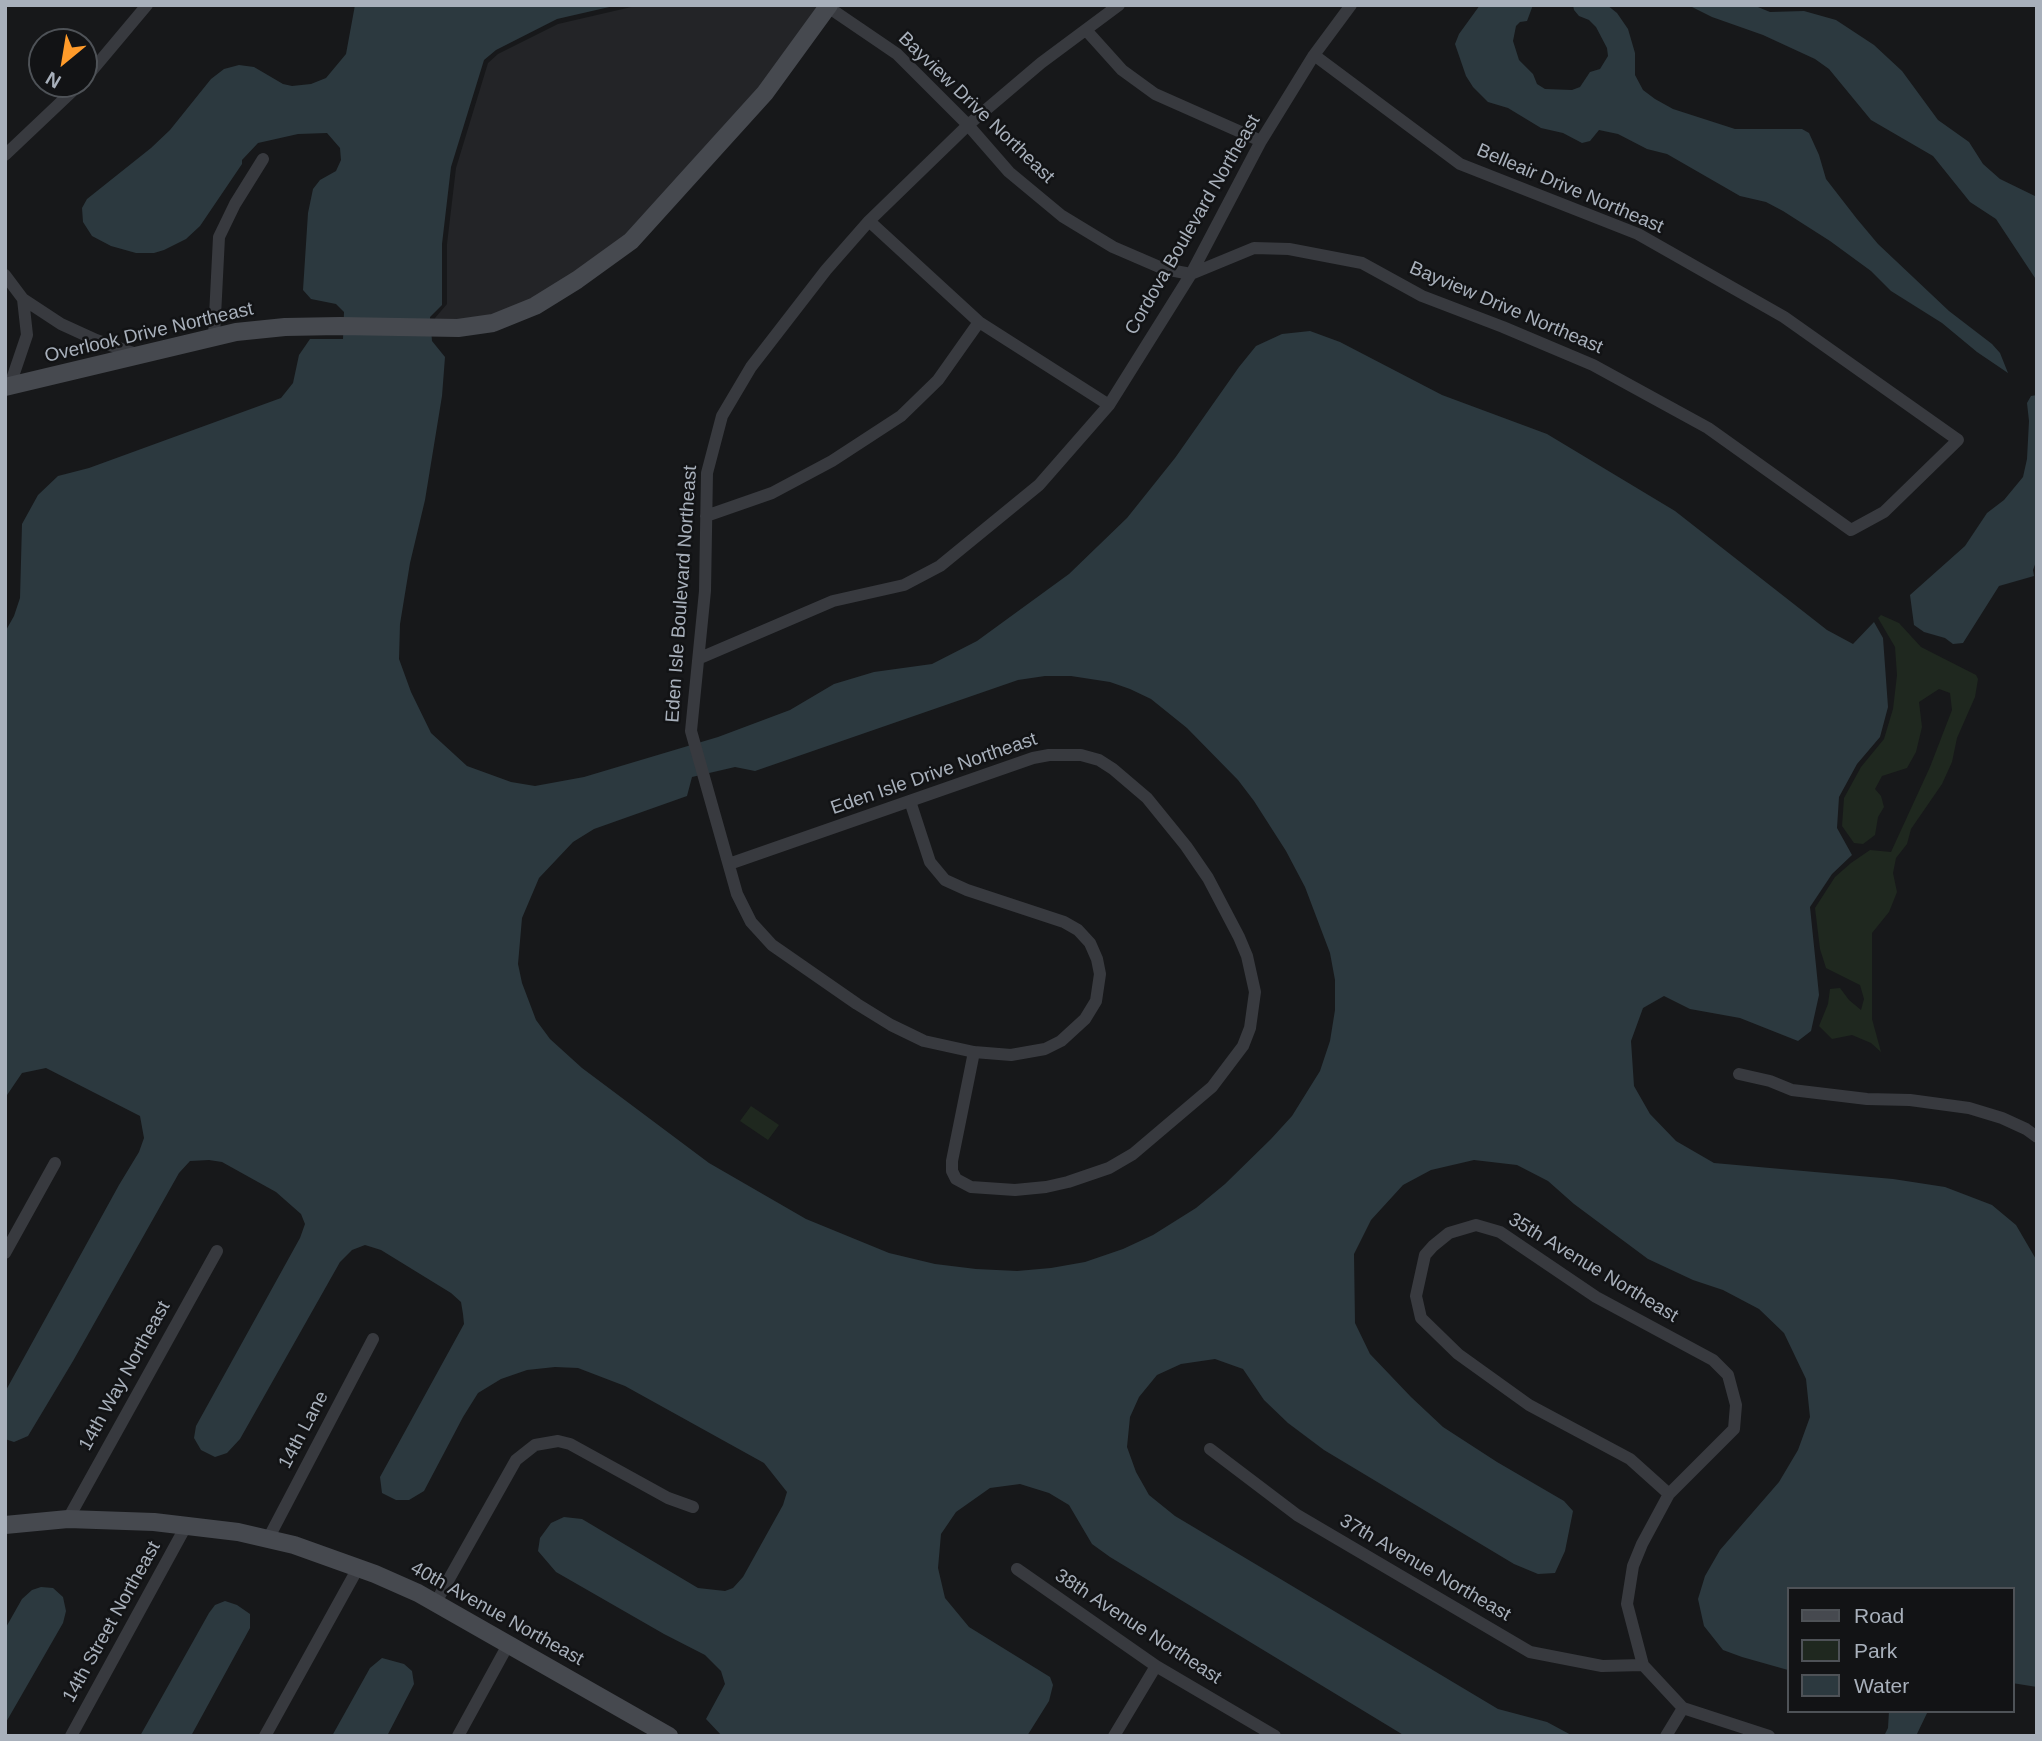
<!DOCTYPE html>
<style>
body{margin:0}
#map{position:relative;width:2042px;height:1741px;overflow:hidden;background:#17181a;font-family:Helvetica,sans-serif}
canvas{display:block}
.frame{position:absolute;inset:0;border:7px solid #a8b0bb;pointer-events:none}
.legend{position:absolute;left:1787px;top:1587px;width:228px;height:126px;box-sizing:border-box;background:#121315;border:2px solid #4e5257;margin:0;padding:9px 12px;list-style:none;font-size:21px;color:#a8b0bb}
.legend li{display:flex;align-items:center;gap:14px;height:35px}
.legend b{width:35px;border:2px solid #4e5257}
.north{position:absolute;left:28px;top:28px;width:70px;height:70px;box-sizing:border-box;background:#121315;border:2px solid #4e5257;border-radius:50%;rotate:210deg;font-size:19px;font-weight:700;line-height:28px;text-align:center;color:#a8b0bb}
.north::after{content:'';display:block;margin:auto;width:24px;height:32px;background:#ff9b2a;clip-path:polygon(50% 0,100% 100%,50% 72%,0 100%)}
</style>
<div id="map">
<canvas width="2042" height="1741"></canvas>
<div class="frame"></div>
<ul class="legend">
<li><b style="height:9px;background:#46494f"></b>Road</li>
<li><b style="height:19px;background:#1f281f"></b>Park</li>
<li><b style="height:19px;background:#2c393f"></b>Water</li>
</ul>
<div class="north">N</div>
</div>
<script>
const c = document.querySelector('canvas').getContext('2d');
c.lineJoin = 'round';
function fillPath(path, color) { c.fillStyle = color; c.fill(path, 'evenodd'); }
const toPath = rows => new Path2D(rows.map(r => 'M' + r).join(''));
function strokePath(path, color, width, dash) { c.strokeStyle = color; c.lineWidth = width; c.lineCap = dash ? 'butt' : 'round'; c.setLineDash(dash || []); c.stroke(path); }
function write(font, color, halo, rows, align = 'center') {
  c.font = font + ' Helvetica,sans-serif'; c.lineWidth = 5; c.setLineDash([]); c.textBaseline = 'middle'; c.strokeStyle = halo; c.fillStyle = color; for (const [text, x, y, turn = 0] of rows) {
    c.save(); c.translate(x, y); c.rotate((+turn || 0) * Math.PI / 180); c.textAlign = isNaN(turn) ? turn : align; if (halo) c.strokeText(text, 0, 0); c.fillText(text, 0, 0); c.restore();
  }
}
fillPath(toPath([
 [640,5,820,5,779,66,628,236,533,301,492,317,436,323,435,318,447,304,447,244,456,168,488,63,498,54,558,24]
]), '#232427');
fillPath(toPath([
 [1881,615,1899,623,1921,647,1976,675,1978,679,1975,697,1957,738,1952,762,1942,784,1911,829,1907,844,1896,858,1893,873,1897,892,1889,912,1872,933,1872,1019,1881,1052,1871,1043,1852,1035,1832,1039,1819,1026,1828,1004,1830,989,1840,988,1849,1000,1861,1010,1864,999,1860,985,1826,968,1820,949,1815,908,1835,877,1851,863,1870,850,1891,852,1930,767,1952,710,1950,693,1939,689,1919,702,1922,727,1916,752,1907,768,1882,776,1875,789,1881,796,1884,807,1878,817,1875,835,1863,844,1854,843,1842,826,1844,798,1861,767,1884,739,1893,709,1897,675,1895,647,1878,618],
 [751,1106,779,1125,768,1140,740,1121]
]), '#1f281f');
fillPath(toPath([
 [355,5,618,5,557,19,496,50,484,60,451,167,442,244,442,305,430,317,432,341,445,357,442,396,425,500,410,563,400,624,399,659,411,692,431,733,467,766,511,782,535,786,584,777,718,737,790,710,834,684,874,672,932,664,977,641,1069,574,1127,518,1175,458,1239,367,1256,346,1282,334,1310,331,1340,342,1442,395,1547,434,1675,511,1827,630,1853,644,1874,622,1883,638,1888,707,1880,737,1857,764,1839,797,1837,828,1852,855,1832,874,1810,907,1819,995,1811,1031,1798,1041,1740,1018,1690,1009,1664,996,1643,1008,1631,1041,1634,1086,1650,1114,1676,1141,1714,1163,1893,1179,1945,1187,1992,1205,2016,1225,2037,1261,2037,1687,2012,1683,2012,1589,1788,1589,1788,1670,1742,1657,1723,1650,1704,1626,1698,1599,1705,1576,1720,1550,1779,1482,1798,1450,1810,1417,1806,1379,1784,1333,1759,1309,1723,1290,1693,1280,1648,1259,1574,1204,1548,1181,1517,1165,1474,1160,1431,1170,1403,1185,1371,1220,1354,1254,1355,1323,1370,1354,1411,1397,1443,1427,1497,1462,1564,1501,1573,1511,1565,1551,1555,1573,1538,1574,1514,1564,1324,1450,1288,1423,1264,1400,1243,1369,1215,1359,1181,1364,1157,1375,1139,1397,1130,1417,1127,1447,1136,1472,1149,1495,1175,1516,1498,1709,1547,1722,1573,1736,1405,1736,1110,1557,1092,1544,1069,1505,1049,1493,1020,1484,990,1488,956,1512,941,1534,938,1568,945,1598,969,1627,1050,1677,1053,1685,1049,1701,1027,1736,722,1736,706,1719,725,1684,721,1671,705,1655,664,1634,556,1572,538,1551,540,1538,551,1523,564,1517,582,1519,698,1588,725,1591,733,1588,743,1577,783,1505,787,1492,764,1463,625,1386,578,1368,555,1367,527,1370,501,1379,478,1393,463,1417,424,1491,409,1500,396,1500,382,1493,380,1477,464,1324,463,1314,461,1302,451,1293,381,1250,365,1245,352,1250,340,1262,240,1439,227,1453,215,1457,201,1450,194,1438,196,1426,300,1238,305,1224,301,1214,276,1192,222,1162,209,1160,190,1161,179,1173,73,1361,28,1436,14,1442,5,1439,5,1392,119,1185,139,1152,144,1138,140,1116,46,1068,22,1073,5,1098,5,632,14,616,20,598,22,524,38,495,58,476,89,468,281,398,293,383,299,355,310,339,343,339,344,312,336,304,311,299,303,290,308,213,313,189,320,180,336,171,341,160,340,148,327,133,298,134,258,143,242,160,242,164,200,226,186,239,164,250,154,253,136,253,111,246,92,236,83,222,82,208,87,199,151,148,170,130,211,79,224,69,239,65,254,67,283,84,292,86,311,84,326,78,346,54],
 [1045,676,1071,676,1110,682,1130,689,1151,699,1187,728,1238,780,1254,801,1286,851,1305,887,1330,953,1335,980,1335,1010,1330,1041,1320,1071,1292,1116,1271,1139,1225,1184,1196,1208,1153,1235,1123,1249,1085,1262,1051,1268,1017,1271,976,1269,935,1264,889,1253,806,1219,709,1163,582,1068,550,1039,536,1020,522,983,518,964,522,918,539,878,573,842,594,829,687,796,692,777,735,767,755,771,1018,680],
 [1480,5,1533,5,1527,21,1520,22,1516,26,1513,41,1519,60,1533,74,1537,84,1545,89,1572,90,1580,87,1590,72,1600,69,1608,56,1607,48,1596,27,1589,20,1579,16,1574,10,1573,5,1607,5,1617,13,1628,29,1635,53,1635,75,1643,90,1655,99,1673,109,1735,129,1802,129,1809,133,1819,155,1826,179,1857,219,1878,244,1949,311,1992,344,2000,353,2008,373,1977,352,1942,323,1891,291,1871,271,1830,241,1783,211,1766,202,1740,196,1667,154,1647,149,1618,134,1599,130,1590,141,1582,143,1563,133,1541,128,1508,108,1488,102,1473,87,1466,76,1455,44,1459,34],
 [1688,5,1753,5,1770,12,1804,11,1836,20,1874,45,1902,71,1938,120,1969,142,1983,164,2000,179,2037,197,2037,281,1996,219,1970,202,1933,156,1871,120,1829,69,1815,59,1763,35,1712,17],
 [2037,395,2037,559,2033,570,2034,576,1999,586,1963,643,1953,644,1945,638,1924,632,1914,625,1910,595,1965,546,1987,513,2004,500,2023,477,2027,459,2029,421,2027,403,2031,396],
 [41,1587,53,1588,63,1597,66,1611,63,1623,5,1724,5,1629,22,1599,32,1590],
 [225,1601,237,1605,250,1614,250,1628,191,1736,140,1736,209,1613,215,1605],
 [382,1658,404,1664,412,1671,414,1684,387,1736,332,1736,370,1668],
 [1889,1711,1928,1711,1916,1736,1884,1736,1888,1728]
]), '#2c393f');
strokePath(toPath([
 [828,7,897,54,968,125,1009,172,1062,216,1113,247,1164,269,1191,274,1254,248,1289,249,1362,263,1422,296,1503,327,1593,365,1708,428,1851,530,1884,512,1958,440,1784,317,1638,234,1460,164,1314,55],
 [1086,30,1122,70,1155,94,1261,141],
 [84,80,147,5],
 [5,155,80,84],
 [869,221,979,322,1109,405],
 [5,275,23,299,61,324,96,340,136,354],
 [214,336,219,237,235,204,263,159],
 [10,385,27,335,23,299],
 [706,516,772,493,832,461,901,416,938,380,979,322],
 [700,658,833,601,904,585,940,566,1039,485,1109,405,1191,274,1261,141,1314,55,1351,5],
 [910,801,930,862,945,880,967,890,1064,922,1078,930,1090,943,1097,959,1100,974,1096,1001,1085,1019,1061,1041,1045,1049,1011,1055,974,1052,924,1041,891,1025,857,1004,772,945,751,922,737,894,691,731,705,591,707,473,722,416,751,367,826,270,869,221,968,125,1041,63,1119,5],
 [729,864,1033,758,1049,755,1081,755,1099,760,1113,769,1147,798,1186,846,1208,878,1239,937,1247,956,1255,992,1250,1028,1243,1046,1212,1087,1133,1154,1109,1168,1068,1182,1046,1187,1015,1190,971,1187,956,1179,952,1171,952,1161,974,1052],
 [1739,1074,1770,1081,1792,1090,1867,1099,1910,1100,1969,1108,2002,1118,2026,1129,2037,1137],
 [5,1253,55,1163],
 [1210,1449,1297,1515,1530,1652,1602,1666,1643,1665],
 [1669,1494,1630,1459,1529,1405,1458,1354,1421,1318,1416,1296,1425,1255,1433,1246,1449,1233,1476,1225,1500,1232,1596,1297,1713,1360,1728,1375,1736,1405,1734,1429,1669,1494,1642,1544,1633,1566,1627,1604,1643,1665,1683,1708,1769,1736],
 [68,1519,217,1251],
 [268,1539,373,1339],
 [1017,1569,1156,1666,1275,1736],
 [436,1602,516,1460,535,1445,558,1441,570,1444,668,1498,693,1507],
 [71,1736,186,1526],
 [265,1736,358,1568],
 [458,1736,509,1643],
 [1114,1736,1156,1666],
 [1666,1736,1683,1708]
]), '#383a3f', 12);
strokePath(toPath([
 [5,387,236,332,285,327,340,326,458,328,493,323,535,306,577,280,631,241,765,93,829,5],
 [5,1525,68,1519,154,1522,238,1532,294,1545,375,1574,418,1593,669,1736]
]), '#46494f', 18);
write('19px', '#a8b0bb', '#121315', [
 ["Bayview Drive Northeast",976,108,44],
 ["Belleair Drive Northeast",1570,189,23],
 ["Cordova Boulevard Northeast",1193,225,-60],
 ["Bayview Drive Northeast",1506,308,23],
 ["Overlook Drive Northeast",149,333,-13],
 ["Eden Isle Boulevard Northeast",682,594,-86],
 ["Eden Isle Drive Northeast",934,774,-19],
 ["35th Avenue Northeast",1593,1268,31],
 ["14th Way Northeast",125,1376,-61],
 ["14th Lane",304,1430,-62],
 ["37th Avenue Northeast",1425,1568,30],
 ["40th Avenue Northeast",497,1614,29],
 ["14th Street Northeast",112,1622,-61],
 ["38th Avenue Northeast",1138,1627,33]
]);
</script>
